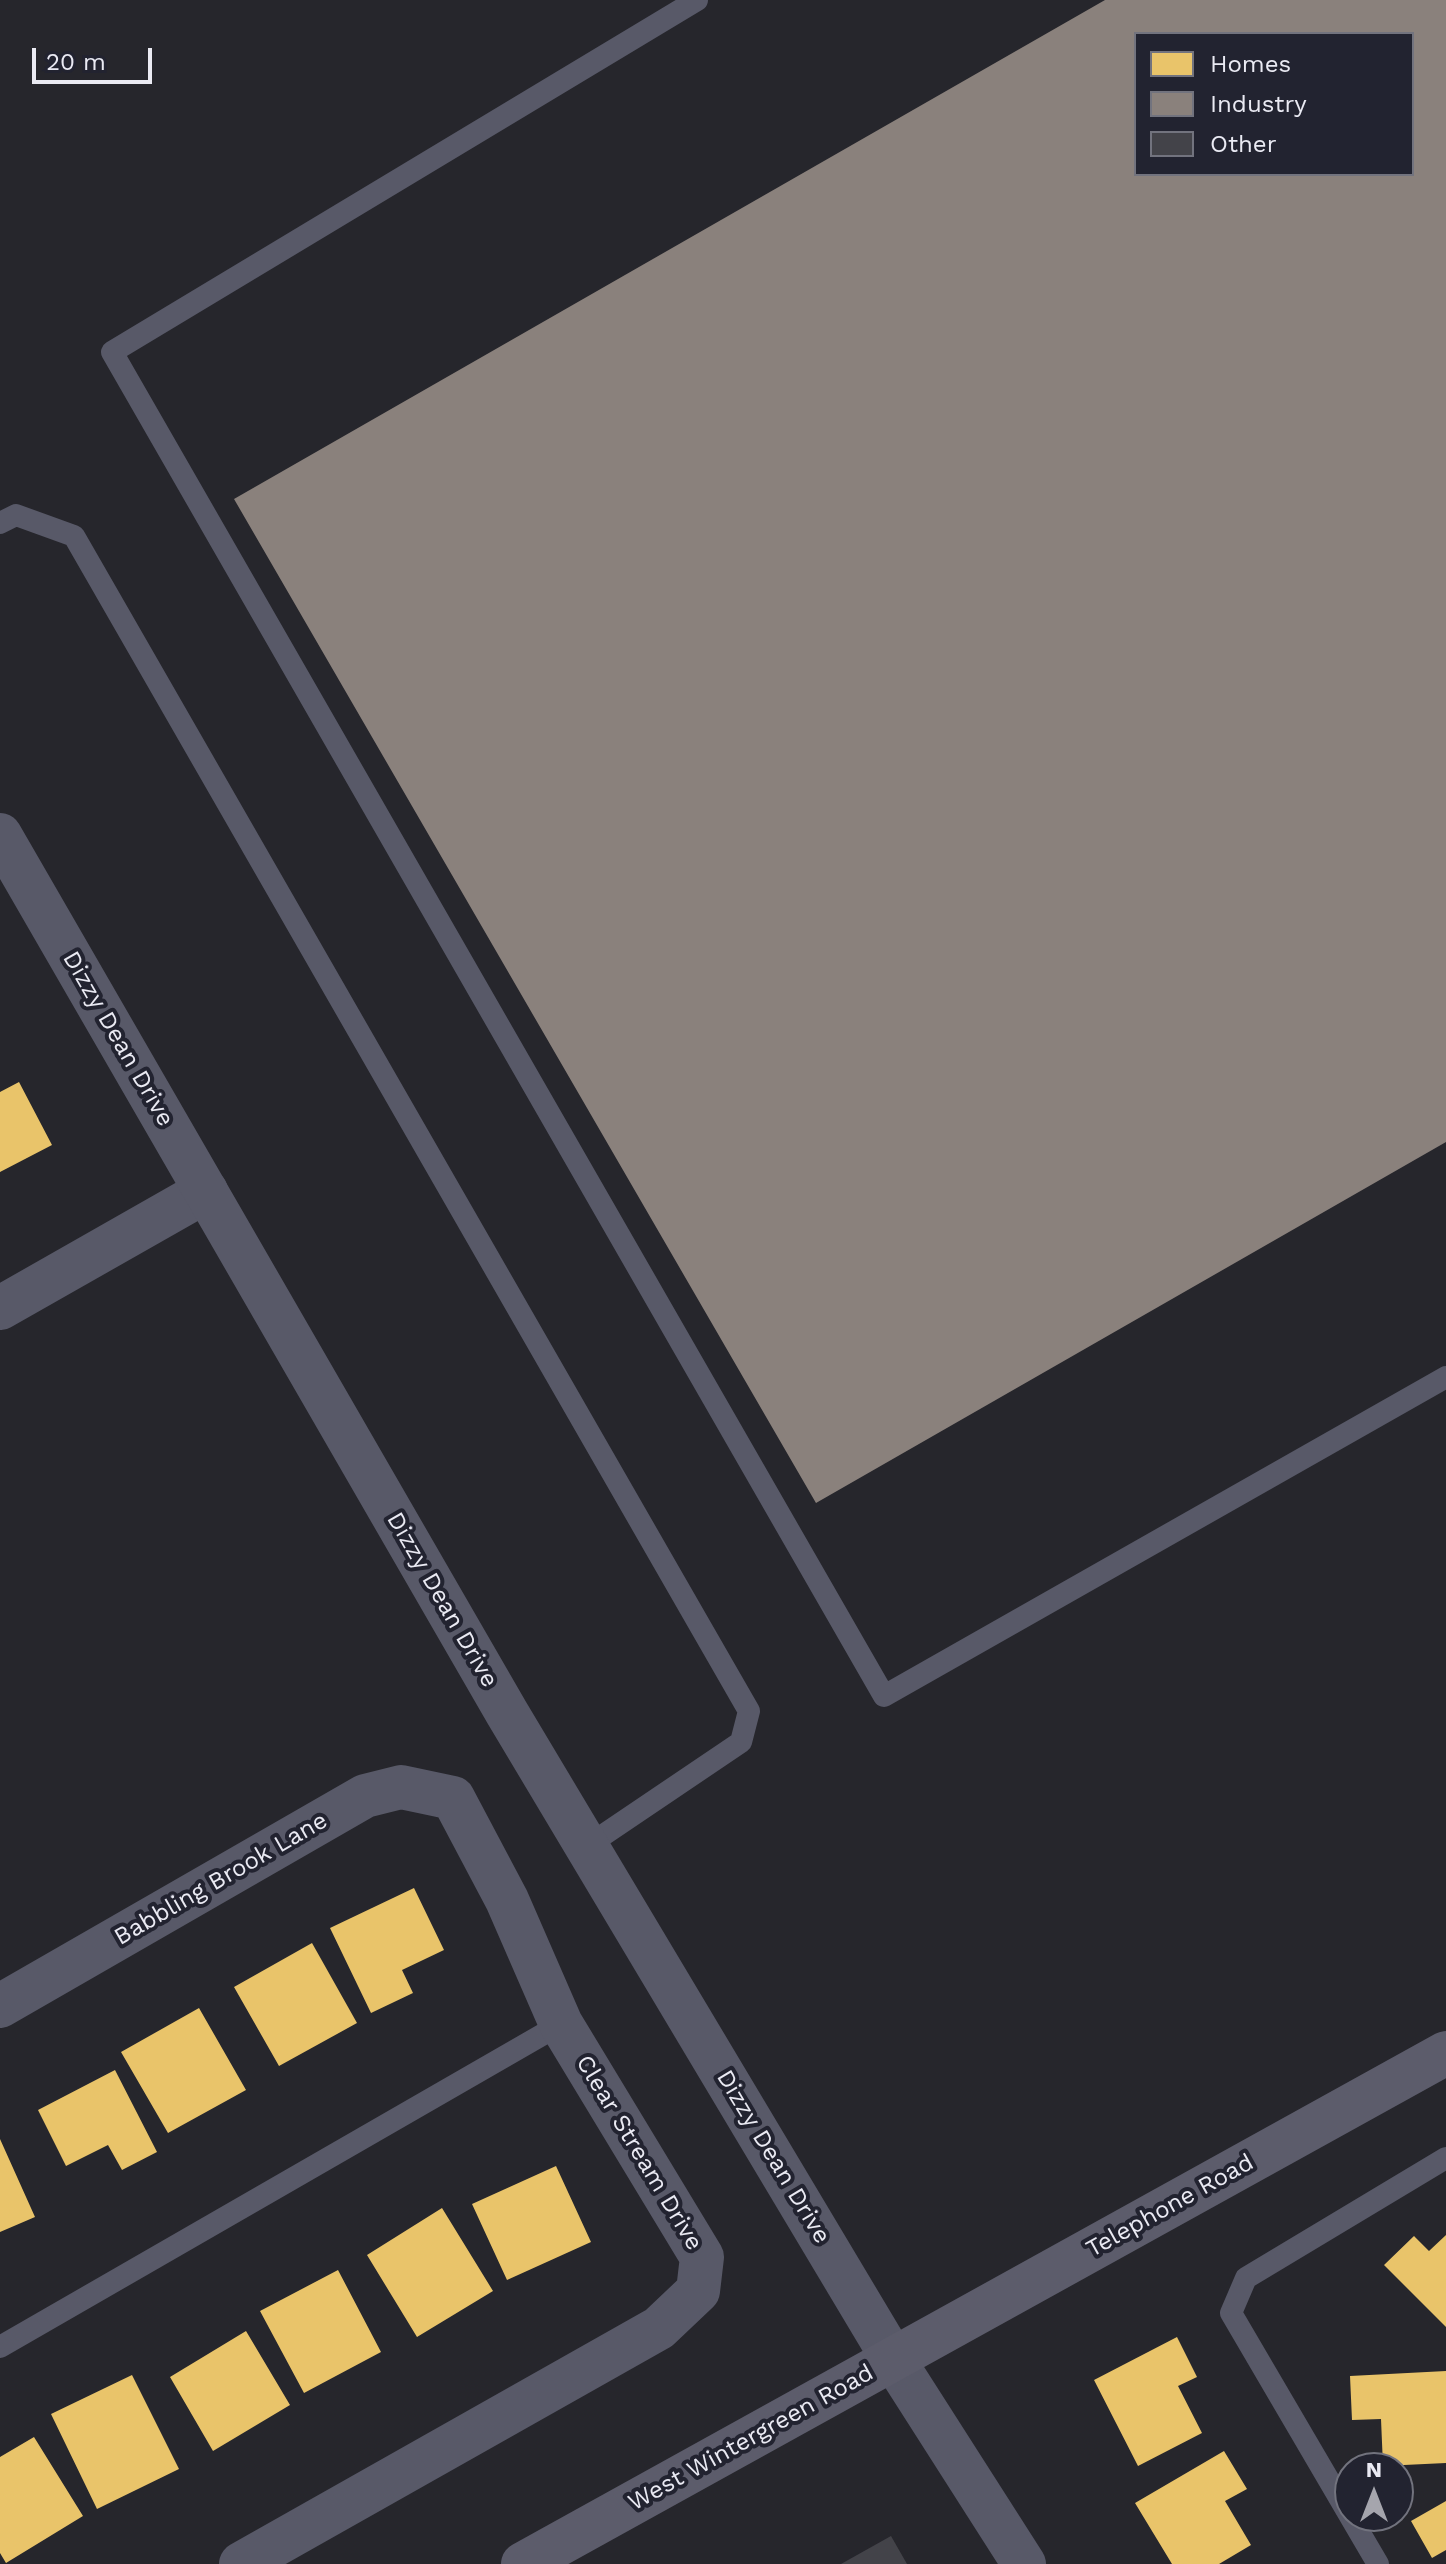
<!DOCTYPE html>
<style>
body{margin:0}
#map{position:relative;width:1446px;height:2564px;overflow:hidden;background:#26262c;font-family:"Work Sans",sans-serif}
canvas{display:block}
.legend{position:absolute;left:1134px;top:32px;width:280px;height:144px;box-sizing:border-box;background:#222330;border:2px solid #72737e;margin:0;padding:10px 14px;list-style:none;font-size:24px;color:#eaeaf3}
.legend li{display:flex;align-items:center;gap:16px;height:40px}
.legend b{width:40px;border:2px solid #72737e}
.north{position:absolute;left:1334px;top:2452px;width:80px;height:80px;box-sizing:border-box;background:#222330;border:2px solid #72737e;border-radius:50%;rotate:0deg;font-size:22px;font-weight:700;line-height:32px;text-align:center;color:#eaeaf3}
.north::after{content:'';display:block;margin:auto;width:28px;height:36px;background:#a5a5ad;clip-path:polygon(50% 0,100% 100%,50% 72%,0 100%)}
.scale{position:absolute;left:32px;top:48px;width:120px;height:36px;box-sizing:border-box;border:4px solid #eaeaf3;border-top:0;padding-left:10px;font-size:24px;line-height:28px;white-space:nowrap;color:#eaeaf3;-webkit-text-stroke:6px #222330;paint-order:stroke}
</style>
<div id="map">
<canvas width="1446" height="2564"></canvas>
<ul class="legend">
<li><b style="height:22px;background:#e9c46a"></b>Homes</li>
<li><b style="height:22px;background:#8a817c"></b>Industry</li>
<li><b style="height:22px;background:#434349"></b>Other</li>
</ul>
<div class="north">N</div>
<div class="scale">20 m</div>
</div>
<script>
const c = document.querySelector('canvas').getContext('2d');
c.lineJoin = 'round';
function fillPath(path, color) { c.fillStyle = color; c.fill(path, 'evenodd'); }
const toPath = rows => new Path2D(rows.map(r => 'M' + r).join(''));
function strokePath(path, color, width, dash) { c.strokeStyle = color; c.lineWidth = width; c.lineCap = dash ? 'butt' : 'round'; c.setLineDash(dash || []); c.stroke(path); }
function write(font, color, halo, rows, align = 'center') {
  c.font = font + ' "Work Sans",sans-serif'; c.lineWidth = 8; c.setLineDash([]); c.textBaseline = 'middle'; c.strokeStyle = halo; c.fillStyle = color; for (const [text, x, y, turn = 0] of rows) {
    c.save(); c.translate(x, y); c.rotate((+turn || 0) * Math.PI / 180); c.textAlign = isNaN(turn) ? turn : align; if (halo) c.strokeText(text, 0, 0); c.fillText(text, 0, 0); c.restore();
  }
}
fillPath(toPath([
 [19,1082,52,1145,0,1172,0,1092],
 [414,1888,444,1950,402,1970,413,1993,371,2013,330,1928],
 [312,1943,357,2023,279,2066,234,1987],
 [199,2008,246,2090,168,2133,121,2052],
 [115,2070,157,2152,122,2170,108,2145,66,2166,38,2110],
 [0,2139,35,2217,0,2232],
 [556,2166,591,2242,507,2280,472,2204],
 [442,2208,493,2291,417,2337,367,2255],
 [1446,2235,1446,2327,1384,2265,1414,2236,1429,2251],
 [338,2270,381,2352,304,2393,260,2311],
 [246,2331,290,2405,213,2451,170,2377],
 [1177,2337,1197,2377,1178,2386,1202,2433,1138,2466,1094,2380],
 [1446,2371,1446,2463,1383,2466,1381,2419,1352,2420,1350,2376],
 [132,2375,179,2469,97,2509,51,2414],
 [34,2437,83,2516,6,2563,0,2553,0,2457],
 [1224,2451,1247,2489,1225,2501,1251,2545,1219,2564,1172,2564,1135,2503],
 [1446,2501,1446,2550,1432,2558,1411,2521]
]), '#e9c46a');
fillPath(toPath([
 [1105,0,1446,0,1446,1142,816,1503,234,499],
 [1136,34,1412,34,1412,174,1136,174]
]), '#8a817c');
fillPath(toPath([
 [891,2536,907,2564,841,2564]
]), '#434349');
strokePath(toPath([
 [697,0,112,352,884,1696,1446,1377],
 [0,523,16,515,74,536,749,1711,741,1742,587,1846],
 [0,2347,561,2024],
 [1378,2564,1231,2313,1246,2278,1446,2158]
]), '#585968', 22);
strokePath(toPath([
 [0,1308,206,1191],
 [0,2006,365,1796,401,1787,453,1798,507,1900,561,2024,702,2257,698,2291,659,2328,241,2564]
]), '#585968', 44);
strokePath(toPath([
 [0,835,507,1713,893,2359,1024,2564]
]), '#585968', 44);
strokePath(toPath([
 [523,2564,1446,2053]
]), '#5c5c6b', 44);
write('24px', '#eaeaf3', '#222330', [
 ["Dizzy Dean Drive",118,1039,60],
 ["Dizzy Dean Drive",442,1600,60],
 ["Babbling Brook Lane",221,1879,-30],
 ["Clear Stream Drive",639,2153,59],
 ["Dizzy Dean Drive",773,2157,59],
 ["Telephone Road",1170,2206,-29],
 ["West Wintergreen Road",751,2438,-29]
]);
</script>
